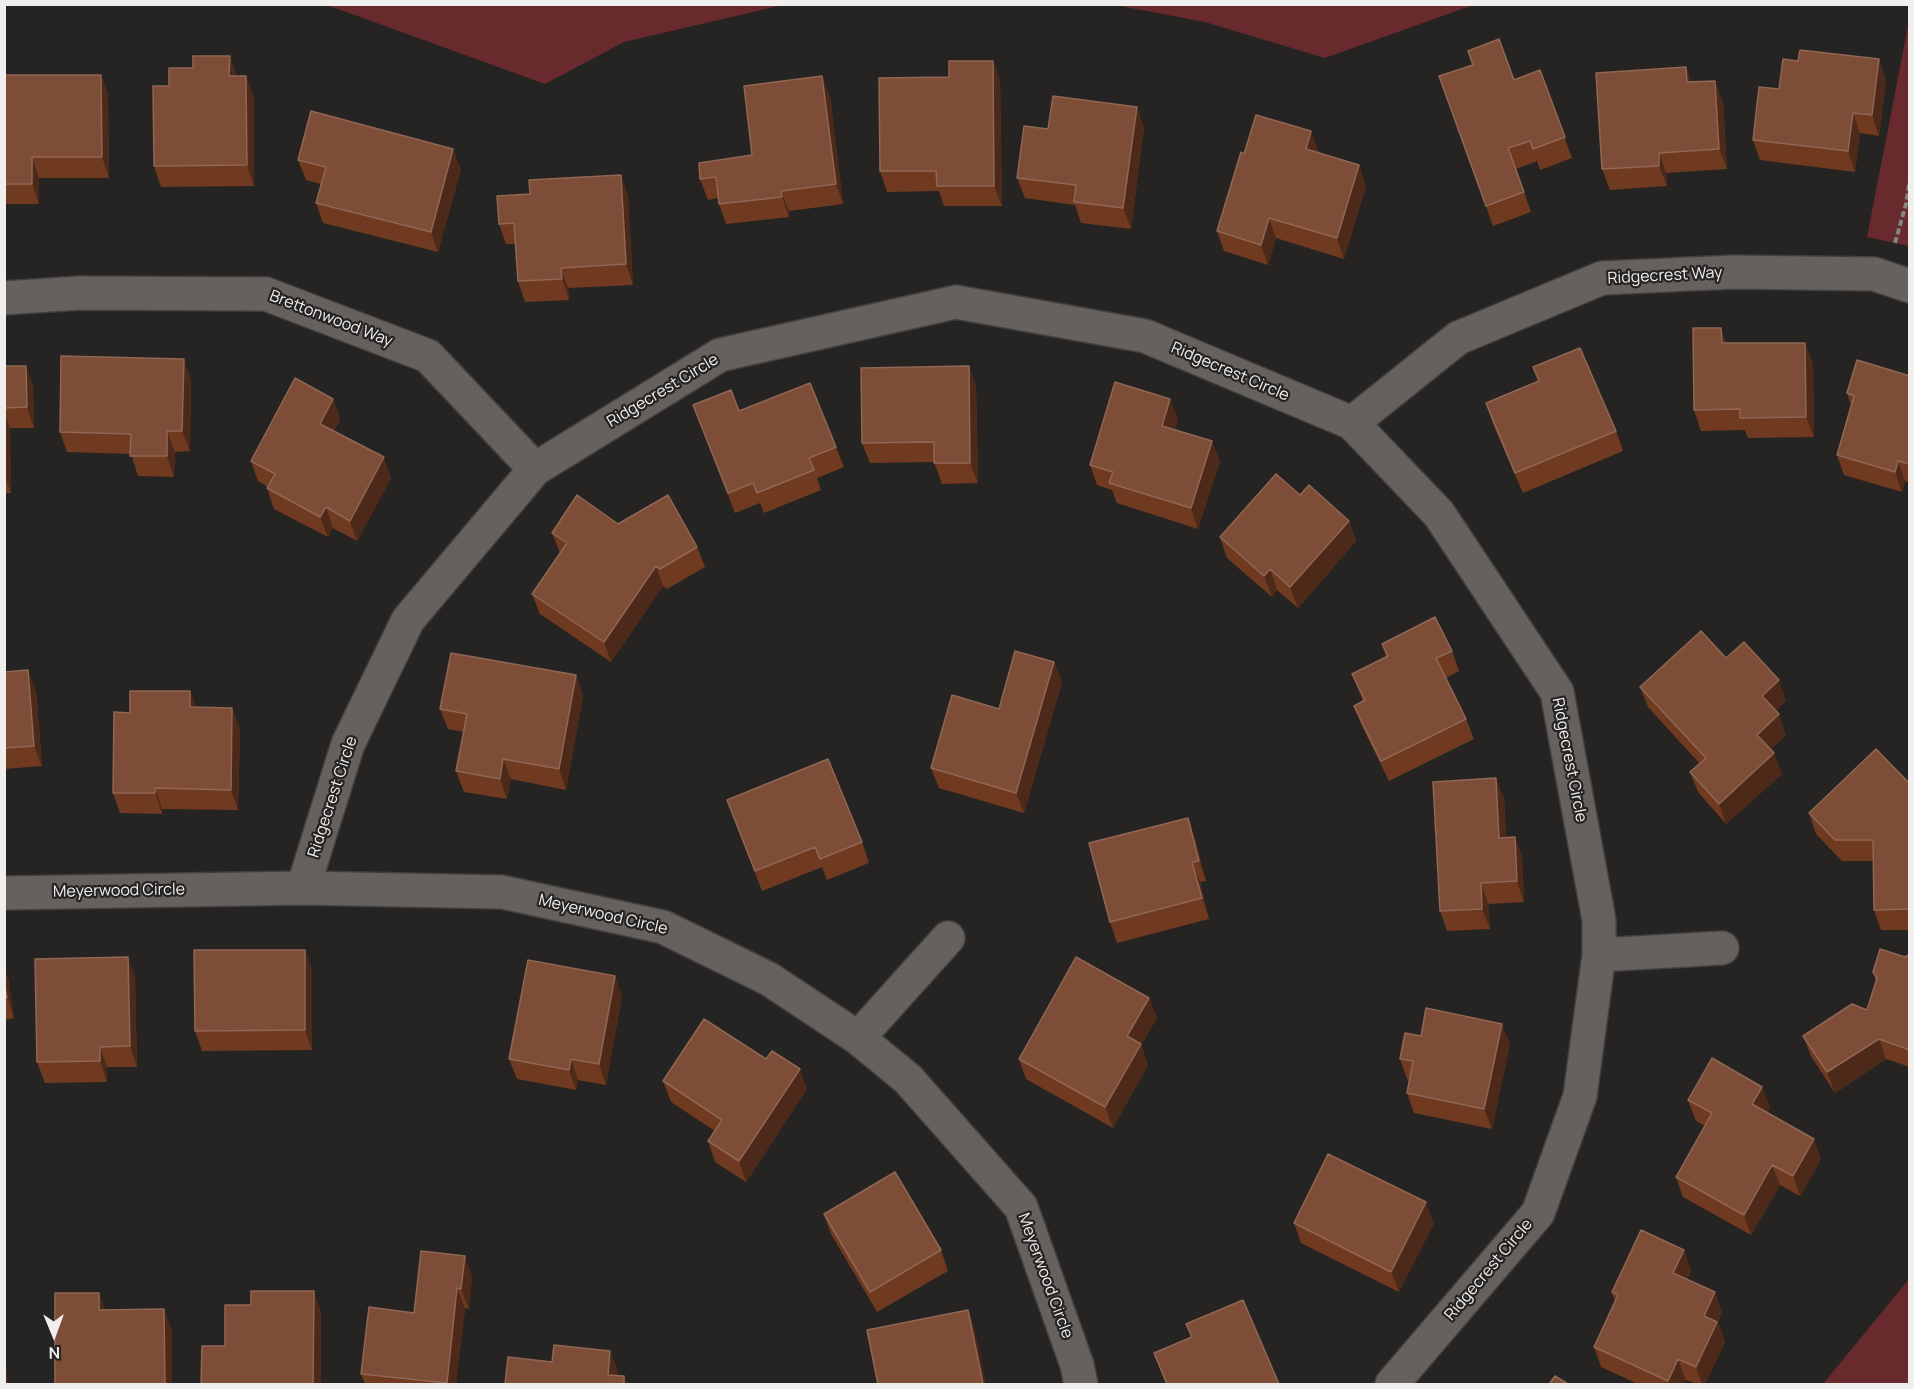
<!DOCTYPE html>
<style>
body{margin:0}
#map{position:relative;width:1914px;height:1389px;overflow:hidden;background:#262422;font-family:Manrope,sans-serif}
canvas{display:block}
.frame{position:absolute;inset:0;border:6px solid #f1efee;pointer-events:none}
.north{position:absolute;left:24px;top:1305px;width:60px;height:60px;-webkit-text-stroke:4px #262422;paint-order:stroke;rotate:179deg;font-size:16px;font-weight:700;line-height:24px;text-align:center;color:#f1efee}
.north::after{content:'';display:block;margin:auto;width:21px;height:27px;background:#f1efee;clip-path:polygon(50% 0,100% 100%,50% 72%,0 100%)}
</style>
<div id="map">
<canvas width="1914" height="1389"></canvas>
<div class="frame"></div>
<div class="north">N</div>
</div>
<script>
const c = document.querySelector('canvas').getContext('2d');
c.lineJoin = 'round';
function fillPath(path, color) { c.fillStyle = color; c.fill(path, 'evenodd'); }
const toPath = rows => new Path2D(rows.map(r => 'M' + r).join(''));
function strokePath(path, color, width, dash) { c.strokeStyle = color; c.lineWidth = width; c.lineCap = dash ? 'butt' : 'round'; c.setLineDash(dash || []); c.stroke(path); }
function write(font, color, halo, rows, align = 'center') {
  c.font = font + ' Manrope,sans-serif'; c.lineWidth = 4.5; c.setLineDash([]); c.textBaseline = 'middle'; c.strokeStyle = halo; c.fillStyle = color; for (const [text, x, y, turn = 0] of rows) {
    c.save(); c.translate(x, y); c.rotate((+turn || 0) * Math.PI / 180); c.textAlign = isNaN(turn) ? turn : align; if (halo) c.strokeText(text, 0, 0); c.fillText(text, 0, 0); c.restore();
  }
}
fillPath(toPath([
 [327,5,327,4,783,5,624,42,545,84],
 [1115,5,1473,5,1325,58,1205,22],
 [1909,21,1910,243,1909,246,1867,237],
 [1909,1279,1909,1384,1823,1384]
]), '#682a2d');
const street = toPath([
 [4,298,80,293,266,294,428,356,535,469],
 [1352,423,1458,338,1602,278,1734,272,1874,274,1910,286],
 [303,888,348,744,408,620,535,469,720,355,956,302,1145,336,1352,423,1439,514,1557,692,1599,920,1599,955,1580,1096,1538,1213,1392,1384],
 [4,893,303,888,502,892,663,927,769,979,858,1038,908,1079,1021,1207,1077,1365,1081,1384],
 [1599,955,1722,948],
 [858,1038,948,938]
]);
strokePath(street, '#413f3e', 36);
strokePath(toPath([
 [1895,243,1906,204,1910,179]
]), '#868483', 4, [6, 3]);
strokePath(street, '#64615f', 33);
fillPath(toPath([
 [993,61,1000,81,1002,206,944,206,939,191,887,192,880,171,949,77],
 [1686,67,1691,82,1723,101,1727,169,1666,173,1667,186,1610,190,1602,169],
 [1540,70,1572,158,1540,170,1537,161,1516,169,1531,212,1493,226,1439,76,1514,80],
 [4,75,101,75,108,95,109,178,39,178,39,204,4,204],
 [237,76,254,96,254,186,161,187,154,166,169,86],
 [1886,80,1879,136,1860,133,1855,172,1760,160,1753,140,1779,89],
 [830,96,843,204,789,211,789,217,726,224,719,204,718,198,708,200,700,179,752,155],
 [1144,127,1131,229,1081,223,1075,205,1025,198,1017,178,1048,129],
 [1319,152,1318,153,1359,165,1366,186,1344,259,1276,238,1268,265,1224,251,1217,231,1244,154],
 [298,160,461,169,438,252,323,223,316,203,321,184,306,180],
 [628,195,633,285,568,288,569,300,525,302,518,281,515,244,506,244,499,224],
 [1727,343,1813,363,1814,437,1748,438,1745,430,1701,431,1694,410],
 [4,366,26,366,33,386,34,428,10,428,11,493,4,493],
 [1533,367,1616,431,1623,451,1523,493,1493,424,1486,403,1538,381],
 [1910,376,1910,483,1905,481,1902,492,1844,475,1837,455,1851,405,1847,393],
 [191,379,190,451,175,452,174,477,138,476,131,454,67,452,60,432],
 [976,386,978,483,942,484,934,462,870,463,862,443],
 [333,399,340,419,334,431,391,478,357,541,333,528,328,537,274,509,267,488,268,487,258,481,251,461],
 [693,405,739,411,836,447,844,467,817,478,821,490,764,513,760,503,735,513],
 [1178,419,1174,430,1220,461,1198,529,1117,503,1112,490,1097,485,1090,465],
 [1349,521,1356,541,1298,608,1277,590,1272,597,1227,558,1220,537],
 [618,524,697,547,705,567,667,589,663,586,611,662,540,614,532,594,560,553,552,533],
 [1382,644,1452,651,1459,671,1446,678,1466,719,1474,739,1389,781,1362,726,1354,706,1363,701,1352,674,1386,657],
 [1726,658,1786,700,1775,711,1786,735,1771,749,1782,774,1726,824,1698,792,1690,772,1700,764,1648,707,1640,687],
 [1054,662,1062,682,1024,813,939,788,931,768],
 [4,670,5,672,36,690,42,766,4,769],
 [576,675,583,696,566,790,511,779,507,799,464,792,456,771,464,732,448,729,440,709],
 [190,691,196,707,240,728,238,810,162,809,162,814,120,813,113,793,130,713],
 [1910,784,1910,930,1881,930,1874,910,1873,861,1842,861,1816,834,1809,813],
 [1504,798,1506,838,1515,837,1522,857,1524,902,1488,904,1490,929,1447,931,1440,911],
 [727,800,862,842,869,863,827,880,822,867,762,891],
 [1195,838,1206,881,1200,882,1209,919,1117,943,1110,922],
 [1910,954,1910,1067,1886,1059,1835,1093,1811,1056,1803,1036,1867,1010,1876,981,1873,972],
 [4,968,8,978,14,1018,4,1020],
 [312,970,312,1050,202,1051,195,1031],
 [135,977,137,1067,107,1067,107,1082,45,1083,37,1062],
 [622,996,606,1085,578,1080,576,1090,517,1079,509,1059],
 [1149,998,1157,1018,1141,1045,1148,1065,1113,1128,1026,1079,1019,1059],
 [1510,1044,1492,1129,1414,1113,1407,1093,1409,1079,1407,1079,1400,1059],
 [663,1081,807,1089,746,1182,715,1162,708,1141,715,1131,671,1102],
 [1688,1100,1770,1107,1767,1112,1821,1159,1800,1196,1780,1185,1751,1235,1683,1197,1676,1177,1705,1126,1696,1121],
 [824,1214,941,1250,948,1271,877,1312,831,1234],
 [1294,1223,1434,1223,1399,1292,1301,1243],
 [1684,1250,1691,1270,1687,1280,1715,1292,1722,1313,1718,1322,1725,1342,1705,1384,1697,1384,1686,1380,1683,1384,1638,1384,1601,1367,1594,1347,1615,1302,1612,1292],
 [472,1276,469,1309,465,1308,456,1384,365,1384,361,1374,414,1313],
 [1186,1324,1279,1384,1166,1384,1154,1353,1191,1337]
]), '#703a21');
fillPath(toPath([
 [230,56,237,76,229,76],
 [1879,59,1886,80,1879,136,1872,115],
 [993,61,1000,81,1002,206,994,186],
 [1686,67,1693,87,1687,82],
 [101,75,108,95,109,178,102,157],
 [246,76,254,96,254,186,247,165],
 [822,76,830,96,843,204,836,184],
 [1715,81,1723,101,1727,169,1719,149],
 [1137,107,1144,127,1131,229,1123,208],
 [1853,113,1860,133,1855,172,1848,151],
 [1311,131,1319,152,1313,170,1306,149],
 [453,149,461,169,438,252,431,232],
 [1659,153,1666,173,1667,186,1659,166],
 [32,157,39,178,39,204,32,184],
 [1359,165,1366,186,1344,259,1337,238],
 [621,175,628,195,633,285,626,264],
 [781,191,789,211,789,217,782,197],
 [1269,218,1276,238,1268,265,1261,245],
 [561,268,568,288,569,300,562,279],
 [1721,328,1729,349,1722,343],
 [1805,343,1813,363,1814,437,1806,417],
 [184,359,191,379,190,451,182,431],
 [26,366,33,386,34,428,27,407],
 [969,366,976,386,978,483,970,463],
 [333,399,340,419,327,444,320,424],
 [1170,399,1178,419,1169,446,1162,426],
 [4,414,10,428,11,493,4,474],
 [167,431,175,452,174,477,167,456],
 [1212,441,1220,461,1198,529,1191,508],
 [384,457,391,478,357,541,350,521],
 [1898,461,1905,481,1902,492,1895,472],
 [326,507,333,528,328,537,320,517],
 [1349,521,1356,541,1298,608,1290,587],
 [656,566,663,586,611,662,604,642],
 [1270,569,1277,590,1272,597,1264,576],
 [1054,662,1062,682,1024,813,1016,793],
 [28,670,36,690,42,766,34,746],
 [576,675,583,696,566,790,559,769],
 [1779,680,1786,700,1770,716,1762,696],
 [190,691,198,712,190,707],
 [232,708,240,728,238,810,231,790],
 [1779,714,1786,735,1764,755,1757,735],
 [1774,753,1782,774,1726,824,1719,804],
 [503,759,511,779,507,799,500,779],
 [1496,778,1504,798,1507,858,1499,838],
 [155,788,162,809,162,814,155,793],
 [1188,818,1195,838,1206,881,1199,861],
 [1515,837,1522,857,1524,902,1517,881],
 [1192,862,1200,882,1209,919,1202,898],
 [1481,883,1488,904,1490,929,1482,909],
 [305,950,312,970,312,1050,305,1030],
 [128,957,135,977,137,1067,130,1046],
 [4,968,8,978,14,1018,7,998,4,982],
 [615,976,622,996,606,1085,599,1064],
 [1149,998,1157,1018,1141,1045,1148,1065,1113,1128,1105,1107,1127,1036],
 [1502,1024,1510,1044,1492,1129,1484,1109],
 [1879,1039,1886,1059,1835,1093,1827,1072],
 [100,1047,107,1067,107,1082,100,1061],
 [571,1059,578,1080,576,1090,569,1070],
 [800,1069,807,1089,746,1182,739,1161],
 [1762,1087,1770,1107,1760,1125,1752,1104],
 [1814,1139,1821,1159,1800,1196,1793,1176],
 [1772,1165,1780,1185,1751,1235,1744,1215],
 [1426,1202,1434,1223,1399,1292,1391,1272],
 [1684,1250,1691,1270,1680,1293,1673,1273],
 [465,1256,472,1276,469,1309,461,1289],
 [457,1288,465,1308,456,1384,447,1384],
 [314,1291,321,1312,321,1384,313,1384],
 [1715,1292,1722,1313,1718,1322,1725,1342,1705,1384,1702,1384,1696,1367,1704,1316],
 [99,1293,106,1313,99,1310],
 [164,1309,172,1330,172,1384,165,1384],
 [968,1310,975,1330,986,1384,983,1384],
 [4,1345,8,1384,4,1384],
 [610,1351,618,1371,616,1384,608,1375],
 [1678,1359,1686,1380,1683,1384,1669,1384,1668,1381],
 [624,1376,627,1384,624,1384]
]), '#4c2918');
const building = toPath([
 [1499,39,1514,80,1540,70,1565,137,1533,149,1530,141,1508,148,1524,192,1486,206,1439,76,1473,65,1468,51,1499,39],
 [1800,50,1879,59,1872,115,1853,113,1848,151,1753,140,1759,87,1779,89,1783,59,1798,61,1800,50],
 [193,56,230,56,229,76,246,76,247,165,154,166,153,86,169,86,169,68,193,68,193,56],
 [949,61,993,61,994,186,937,186,936,171,880,171,879,78,949,77,949,61],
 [1686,67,1687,82,1715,81,1719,149,1659,153,1659,166,1602,169,1596,73,1686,67],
 [4,75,101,75,102,157,32,157,32,184,4,184,4,75],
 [822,76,836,184,781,191,782,197,719,204,716,177,700,179,699,163,752,155,744,86,822,76],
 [1053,96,1137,107,1123,208,1074,202,1076,185,1017,178,1024,126,1048,129,1053,96],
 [311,111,453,149,431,232,316,203,326,167,298,160,311,111],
 [1256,115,1311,131,1306,149,1359,165,1337,238,1269,218,1261,245,1217,231,1241,152,1244,154,1256,115],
 [621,175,626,264,561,268,562,279,518,281,514,223,499,224,497,196,530,194,529,180,621,175],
 [1693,328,1721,328,1722,343,1805,343,1806,417,1740,418,1740,409,1694,410,1693,328],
 [1580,348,1616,431,1515,473,1486,403,1539,381,1533,367,1580,348],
 [61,356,184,359,182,431,167,431,167,456,130,456,131,434,60,432,61,356],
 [1857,360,1910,376,1910,464,1898,461,1895,472,1837,455,1854,396,1847,393,1857,360],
 [4,366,26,366,27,407,4,408,4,366],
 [969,366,970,463,934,463,934,442,862,443,861,368,969,366],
 [295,378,333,399,320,424,384,457,350,521,326,507,320,517,267,488,275,474,251,461,295,378],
 [1115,382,1170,399,1162,426,1212,441,1191,508,1109,483,1113,472,1090,465,1115,382],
 [810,383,836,447,809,458,814,470,757,493,753,483,728,493,693,405,731,390,739,411,810,383],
 [1276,474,1300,495,1309,485,1349,521,1290,587,1270,569,1264,576,1220,537,1276,474],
 [577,495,618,524,668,495,697,547,660,569,656,566,604,642,532,594,567,543,552,533,577,495],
 [1435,617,1452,651,1436,658,1466,719,1381,761,1354,706,1365,700,1352,674,1388,656,1382,644,1435,617],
 [1701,631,1726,658,1744,642,1779,680,1762,696,1779,714,1757,735,1774,753,1719,804,1690,772,1706,758,1640,687,1701,631],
 [1015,651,1054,662,1016,793,931,768,952,695,999,709,1015,651],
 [451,653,576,675,559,769,503,759,500,779,456,771,467,714,440,709,451,653],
 [28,670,34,746,4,748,4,672,28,670],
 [130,691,190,691,190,707,232,708,231,790,155,788,155,793,113,793,114,712,130,713,130,691],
 [1876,749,1910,784,1910,909,1874,910,1873,840,1835,840,1809,813,1876,749],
 [828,759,862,842,820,859,815,847,755,871,727,800,828,759],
 [1496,778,1499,838,1515,837,1517,881,1481,883,1482,909,1440,911,1433,782,1496,778],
 [1188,818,1199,861,1192,862,1202,898,1110,922,1089,843,1188,818],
 [1880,949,1905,957,1910,954,1910,1050,1879,1039,1827,1072,1803,1036,1852,1004,1867,1010,1877,978,1873,972,1880,949],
 [194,950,305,950,305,1030,195,1031,194,950],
 [128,957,130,1046,100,1047,100,1061,37,1062,35,959,128,957],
 [1076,957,1149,998,1127,1036,1141,1044,1105,1107,1019,1059,1076,957],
 [528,960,615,976,599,1064,571,1059,569,1070,509,1059,528,960],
 [4,982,7,998,4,998,4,982],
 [1426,1008,1502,1024,1484,1109,1407,1093,1413,1061,1400,1059,1405,1033,1421,1036,1426,1008],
 [704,1019,766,1059,772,1051,800,1069,739,1161,708,1141,722,1120,663,1081,704,1019],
 [1712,1058,1762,1087,1752,1104,1814,1139,1793,1176,1772,1165,1744,1215,1676,1177,1712,1113,1688,1100,1712,1058],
 [1328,1154,1426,1202,1391,1272,1294,1223,1328,1154],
 [895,1172,941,1250,870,1292,824,1214,895,1172],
 [1641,1230,1684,1250,1673,1273,1715,1292,1704,1316,1717,1322,1696,1367,1678,1359,1668,1381,1594,1347,1618,1295,1612,1292,1641,1230],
 [421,1251,465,1256,461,1289,457,1288,447,1383,361,1374,369,1307,414,1313,421,1251],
 [251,1291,314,1291,313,1384,201,1384,202,1346,225,1346,225,1305,251,1305,251,1291],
 [55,1293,99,1293,99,1310,164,1309,165,1384,55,1384,55,1293],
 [1243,1300,1279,1384,1167,1384,1154,1353,1192,1337,1186,1324,1243,1300],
 [968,1310,983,1384,878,1384,867,1330,968,1310],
 [554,1345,610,1351,608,1375,624,1376,624,1384,505,1384,508,1357,552,1362,554,1345],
 [1555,1376,1568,1384,1549,1384,1555,1376]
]);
fillPath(building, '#7e4d37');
strokePath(building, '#906654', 1.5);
write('16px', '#f1efee', '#262422', [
 ["Ridgecrest Way",1665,276,-3],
 ["Brettonwood Way",331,319,21],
 ["Ridgecrest Circle",1230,372,23],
 ["Ridgecrest Circle",663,391,-31],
 ["Ridgecrest Circle",1569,760,79],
 ["Ridgecrest Circle",333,797,-72],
 ["Meyerwood Circle",119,891,-1],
 ["Meyerwood Circle",603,915,13],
 ["Ridgecrest Circle",1489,1270,-50],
 ["Meyerwood Circle",1045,1276,70]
]);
</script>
